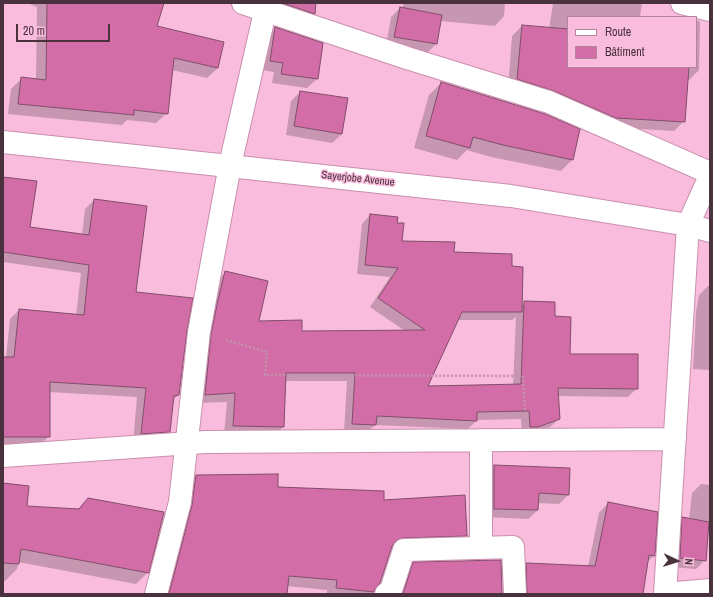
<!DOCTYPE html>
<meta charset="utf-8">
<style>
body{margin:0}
#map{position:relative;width:713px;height:597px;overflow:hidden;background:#f9bcdc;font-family:"Archivo Narrow",sans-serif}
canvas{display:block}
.frame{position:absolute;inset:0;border:4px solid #49313e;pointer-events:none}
.legend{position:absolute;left:567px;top:16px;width:130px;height:52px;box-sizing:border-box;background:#f9bcdc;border:1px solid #b3849d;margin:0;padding:5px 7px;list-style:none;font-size:12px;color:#49313e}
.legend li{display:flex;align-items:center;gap:8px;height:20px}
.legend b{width:20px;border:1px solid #b3849d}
.north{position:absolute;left:657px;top:541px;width:40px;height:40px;-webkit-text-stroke:3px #f9bcdc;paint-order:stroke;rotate:94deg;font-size:11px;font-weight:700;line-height:16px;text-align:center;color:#49313e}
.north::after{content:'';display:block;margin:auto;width:14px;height:18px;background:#49313e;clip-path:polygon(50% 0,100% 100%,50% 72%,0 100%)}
.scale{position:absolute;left:16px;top:24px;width:94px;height:18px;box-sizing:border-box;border:2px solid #49313e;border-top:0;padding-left:5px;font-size:12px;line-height:14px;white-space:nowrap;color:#49313e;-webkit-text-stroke:3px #f9bcdc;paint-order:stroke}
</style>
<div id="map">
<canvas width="713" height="597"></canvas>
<div class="frame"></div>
<ul class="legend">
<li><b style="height:5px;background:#fff"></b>Route</li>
<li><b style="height:11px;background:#d26da7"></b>Bâtiment</li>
</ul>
<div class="north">N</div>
<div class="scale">20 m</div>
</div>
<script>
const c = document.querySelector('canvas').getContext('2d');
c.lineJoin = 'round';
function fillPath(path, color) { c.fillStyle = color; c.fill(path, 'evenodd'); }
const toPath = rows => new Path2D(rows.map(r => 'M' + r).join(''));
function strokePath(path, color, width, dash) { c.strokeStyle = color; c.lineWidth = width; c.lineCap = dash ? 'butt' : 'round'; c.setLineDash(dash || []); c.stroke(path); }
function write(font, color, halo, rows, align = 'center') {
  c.font = font + ' "Archivo Narrow",sans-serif'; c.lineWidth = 3; c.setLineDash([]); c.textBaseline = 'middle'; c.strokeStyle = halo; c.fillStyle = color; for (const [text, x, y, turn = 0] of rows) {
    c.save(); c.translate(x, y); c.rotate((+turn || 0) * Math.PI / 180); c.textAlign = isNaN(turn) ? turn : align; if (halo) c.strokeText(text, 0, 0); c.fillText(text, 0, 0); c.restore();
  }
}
fillPath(toPath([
 [27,3,163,3,156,26,218,68,207,78,172,70,167,113,156,123,127,120,122,125,8,114,11,89,22,78,36,80,37,7],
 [273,3,315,3,314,13,306,21],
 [403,3,505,3,504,16,495,26,440,21,436,44,427,53,386,46,391,17,400,8,403,9],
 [553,3,642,3,640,17,568,17,568,67,696,67,696,20,700,22,699,70,689,80,687,80,684,121,674,131,606,127,508,89,512,36,522,26,549,29],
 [276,28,317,79,307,88,272,83,274,72,262,70,267,37],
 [441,83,573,159,561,171,491,157,467,150,457,160,414,148,429,95],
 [300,92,342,134,332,143,286,135,291,101],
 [3,178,29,228,82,235,85,209,94,200,135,293,186,330,178,395,172,401,169,431,160,441,133,443,137,397,49,392,49,436,40,445,3,446,3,358,6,358,10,319,19,310,76,316,81,273,3,262],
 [370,215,396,224,401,242,453,253,511,267,521,306,525,302,554,317,569,354,637,388,628,397,558,396,559,419,550,427,529,436,522,436,521,419,477,420,468,429,375,425,366,433,344,432,347,381,285,381,283,427,275,435,224,435,227,402,196,403,217,281,226,272,258,322,301,332,405,331,370,307,390,277,357,274,362,224],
 [516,317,513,385,426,387,457,320,512,320],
 [708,286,710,286,710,370,693,369,696,312,699,295],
 [494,466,569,469,568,495,559,504,538,503,538,510,528,519,485,517,485,475],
 [196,476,277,488,383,501,466,535,456,546,390,548,373,592,371,594,327,594,327,590,287,586,286,594,162,594,186,486],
 [3,484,25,507,77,510,88,499,148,572,136,584,18,562,17,569,5,581,3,581],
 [701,484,710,485,710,532,707,531,705,560,696,569,671,567,674,527,683,518,689,519,692,493],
 [608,503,654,556,647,562,642,594,518,594,517,573,527,564,588,567,599,513],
 [500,561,502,594,397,594,404,573,414,563]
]), '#0003');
const building = toPath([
 [47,3,164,3,157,26,224,42,218,68,174,58,168,114,134,110,134,115,18,104,21,77,46,80,47,3],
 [282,3,316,3,315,14,282,3],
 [400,7,442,15,437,44,394,37,400,7],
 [522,25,568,29,568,67,689,67,685,122,616,118,554,91,517,79,522,25],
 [275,27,323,43,318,79,281,74,283,63,270,61,275,27],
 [441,82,545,114,580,129,573,160,503,145,473,137,470,148,426,136,441,82],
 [300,91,348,98,342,134,294,126,300,91],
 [3,177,37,181,30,227,89,235,94,199,147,206,136,292,193,298,187,331,179,395,174,396,170,432,141,434,146,388,50,382,50,437,3,437,3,357,14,357,19,309,84,315,89,265,3,252,3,177],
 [370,214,398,217,397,223,404,223,402,241,455,242,454,252,512,254,512,266,523,267,522,312,462,312,428,386,521,384,524,301,555,302,555,316,571,317,570,354,638,354,638,389,558,388,560,419,538,427,530,427,529,411,477,412,477,421,377,416,376,425,352,424,355,373,286,373,284,427,233,426,235,393,205,395,211,334,218,300,225,271,268,281,259,321,302,320,302,331,425,330,378,298,398,268,365,265,370,214],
 [494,465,570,468,569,495,539,493,538,510,494,509,494,465],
 [278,474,278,487,384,491,384,500,465,495,467,536,404,538,397,540,392,546,380,583,375,589,374,592,336,588,337,580,289,576,287,594,169,594,192,505,196,475,278,474],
 [3,483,29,486,27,506,79,509,88,498,164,512,149,573,21,549,19,564,3,563,3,483],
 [608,502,658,512,655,556,649,555,643,594,527,594,526,563,595,566,608,502],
 [682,517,709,522,706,561,680,558,682,517],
 [501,560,502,594,403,594,413,562,501,560]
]);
fillPath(building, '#d26da7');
strokePath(building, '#814d6a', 1);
const minor = toPath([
 [243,3,407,58,549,102,710,173],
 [682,3,710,10],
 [481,440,481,547],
 [3,456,205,442,675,439],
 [156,594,180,502,199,332,230,165,267,3],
 [386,594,391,590,404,550,513,547,515,594],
 [665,594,688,225,710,176],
 [665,594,710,590]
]);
const tertiary = toPath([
 [3,142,511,196,688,225,710,231]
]);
strokePath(minor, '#c98fae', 24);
strokePath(tertiary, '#c98fae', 24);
strokePath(toPath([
 [226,340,267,352,265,375,523,376,525,412]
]), '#c392ac', 2.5, [2, 2]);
strokePath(minor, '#fff', 22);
strokePath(tertiary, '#fff', 22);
write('11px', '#49313e', '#f9bcdc', [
 ["Sayerjobe Avenue",358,179,6]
]);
</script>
